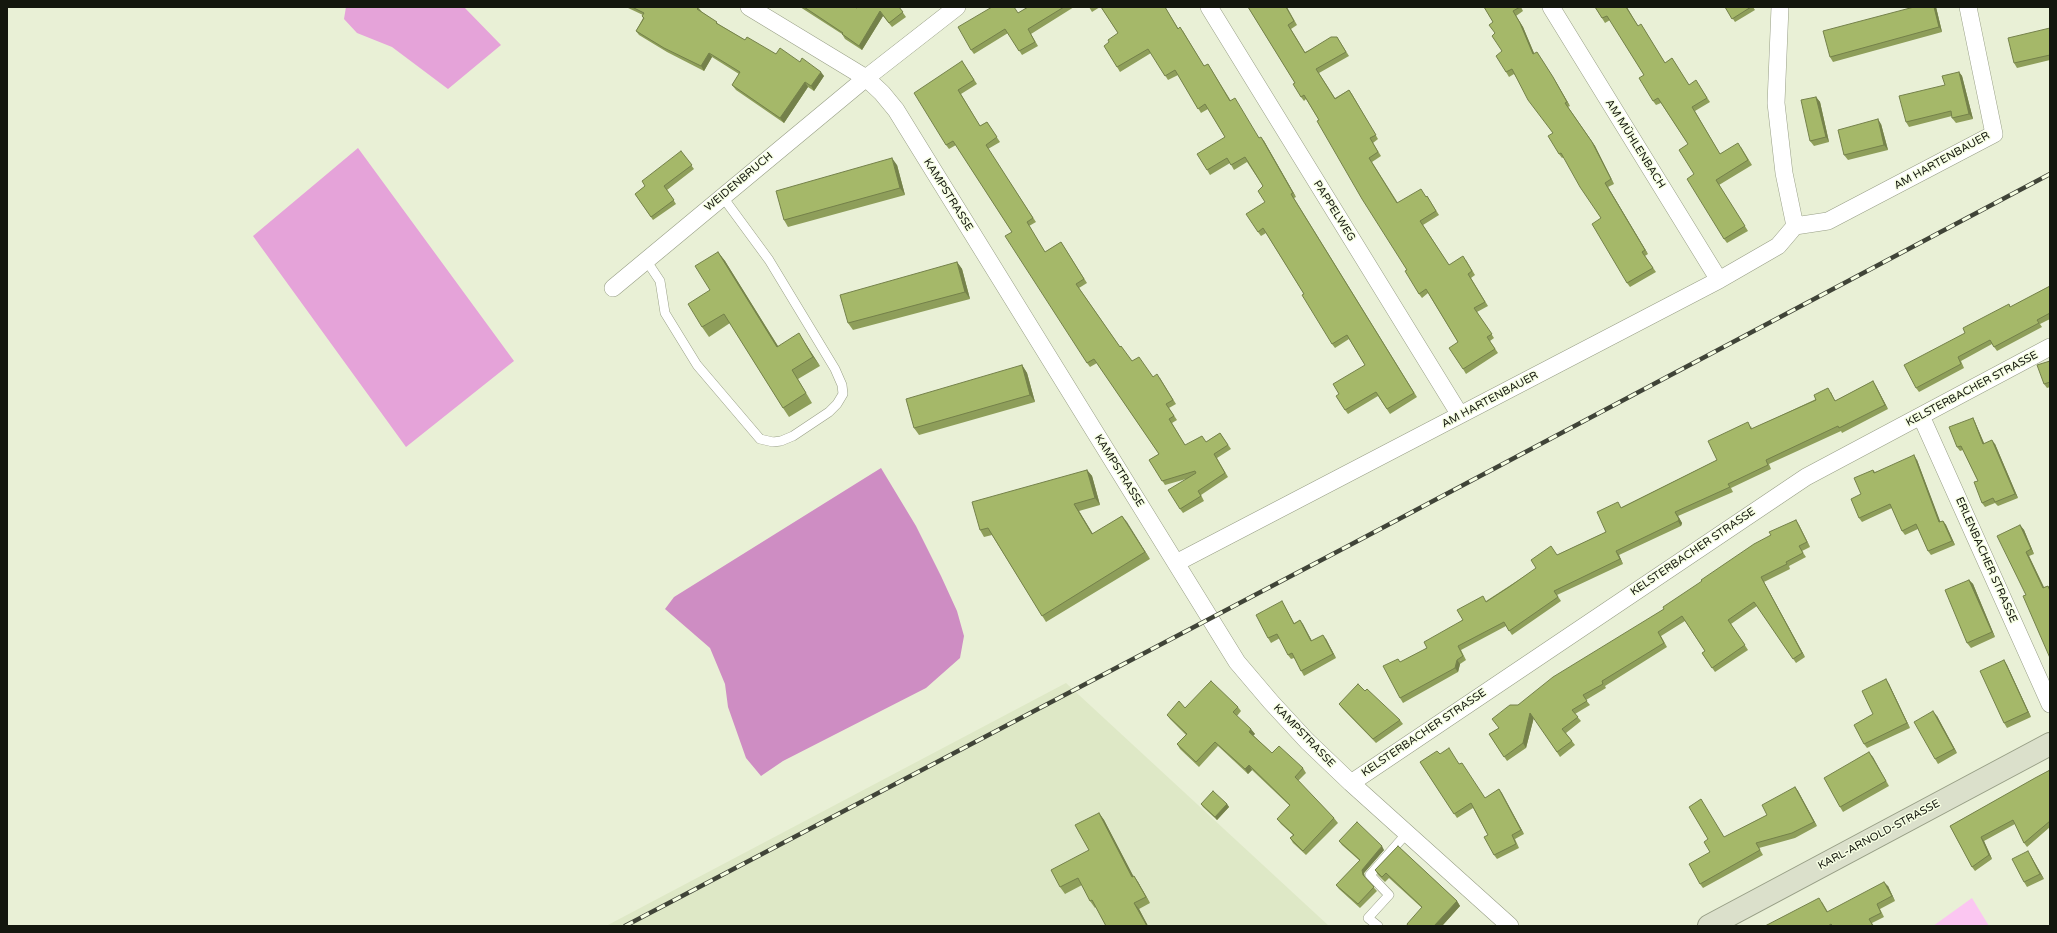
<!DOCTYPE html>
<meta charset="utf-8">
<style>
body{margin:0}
#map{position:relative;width:2057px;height:933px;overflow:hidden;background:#e9f0d6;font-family:"Varela Round",sans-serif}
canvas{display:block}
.frame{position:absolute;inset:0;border:8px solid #14170e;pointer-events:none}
</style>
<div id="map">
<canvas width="2057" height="933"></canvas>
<div class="frame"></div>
</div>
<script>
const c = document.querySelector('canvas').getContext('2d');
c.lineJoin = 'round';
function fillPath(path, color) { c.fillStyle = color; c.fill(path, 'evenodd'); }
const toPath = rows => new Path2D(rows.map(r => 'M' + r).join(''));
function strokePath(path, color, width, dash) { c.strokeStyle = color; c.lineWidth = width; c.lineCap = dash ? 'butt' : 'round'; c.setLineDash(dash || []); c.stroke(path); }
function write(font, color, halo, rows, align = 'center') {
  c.font = font + ' "Varela Round",sans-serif'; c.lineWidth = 3; c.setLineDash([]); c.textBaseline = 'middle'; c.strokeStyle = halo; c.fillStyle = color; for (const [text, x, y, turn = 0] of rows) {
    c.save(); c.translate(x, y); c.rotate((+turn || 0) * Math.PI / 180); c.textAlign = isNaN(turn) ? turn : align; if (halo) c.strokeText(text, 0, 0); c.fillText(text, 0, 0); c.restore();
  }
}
fillPath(toPath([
 [1066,683,1329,926,606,926]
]), '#dee8c6');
fillPath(toPath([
 [1972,898,1989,926,1933,926]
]), '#fbc6f1');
fillPath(toPath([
 [346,7,464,7,501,45,448,89,392,47,357,33,344,19],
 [358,148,514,361,406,447,253,236]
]), '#e5a3d9');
fillPath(toPath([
 [881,468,916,526,941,576,957,611,964,636,960,658,926,688,783,761,761,776,746,758,728,707,725,684,710,648,665,609,674,597]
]), '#ce8dc3');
const lane = toPath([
 [646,260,660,281,665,313,697,365,760,439,773,442,781,441,793,436,829,412,837,404,843,394,842,385,835,369,769,260,722,196],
 [1378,926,1368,918,1389,895,1370,875,1407,833]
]);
const street = toPath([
 [749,7,866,78,882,93,896,110,1237,662,1271,702,1307,741,1351,783,1510,926],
 [1209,7,1460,415],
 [1551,7,1719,280],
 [1795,226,1828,221,1994,134,1968,7],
 [613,288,866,78,957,7],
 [1921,416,2050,704],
 [1176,563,1719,280,1778,246,1795,226,1784,173,1776,103,1780,7],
 [1351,783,1806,477,2050,347]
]);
const secondary = toPath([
 [1709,926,2050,744]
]);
strokePath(lane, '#979e85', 10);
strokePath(street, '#979e85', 18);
strokePath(secondary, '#979e85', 24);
strokePath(lane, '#fff', 9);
strokePath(street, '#fff', 17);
strokePath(secondary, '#dbe0cb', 22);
const rail = toPath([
 [625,926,1350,545,2050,174]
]);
strokePath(rail, '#404438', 4.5);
strokePath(rail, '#f6fee3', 3, [9]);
fillPath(toPath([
 [626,7,698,7,702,12,720,25,745,40,776,54,800,62,824,76,814,91,808,87,784,123,736,90,732,85,739,74,712,57,704,71,667,52,639,35,636,31,643,18,642,16,643,15],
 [800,7,855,7,857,8,899,7,906,17,892,27,883,16,862,50,845,39,842,34],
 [1028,7,1074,7,1031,34,1038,46,1022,55,1008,33,974,54,971,50,1018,13],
 [1089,7,1100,7,1092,12],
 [1101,7,1165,7,1178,28,1183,31,1204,66,1208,64,1231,101,1259,138,1264,141,1296,197,1294,198,1417,397,1390,414,1378,396,1348,414,1345,410,1339,394,1365,365,1349,339,1335,348,1332,344,1304,294,1266,233,1261,236,1258,232,1265,202,1263,186,1247,162,1234,170,1230,163,1210,175,1207,170,1225,137,1208,109,1201,113,1178,75,1168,80,1151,53,1120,72,1117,67,1109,42,1118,33],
 [1248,7,1287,7,1297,25,1291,29,1305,52,1337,37,1349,56,1319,73,1335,98,1349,90,1352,94,1378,139,1373,143,1381,156,1372,162,1398,203,1427,196,1439,215,1423,225,1449,265,1466,260,1475,275,1471,278,1488,306,1477,312,1494,338,1490,341,1498,353,1466,374,1463,369,1458,342,1428,293,1422,298,1419,294,1407,270,1319,120,1306,99,1304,101,1301,97,1295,83],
 [1484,7,1521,7,1523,11,1516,16,1523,27,1534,53,1556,82,1570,106,1568,107,1595,146,1614,184,1608,187,1648,254,1645,256,1656,272,1630,287,1627,283,1601,218,1564,157,1562,158,1559,154,1553,133,1514,74,1509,77,1506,72,1502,51,1493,22],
 [1595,7,1627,7,1638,26,1644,29,1665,63,1672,58,1689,85,1699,85,1710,102,1695,111,1720,154,1741,147,1752,165,1719,185,1748,231,1727,243,1724,239,1694,174,1688,144,1661,103,1656,105,1653,101,1644,75,1610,20,1605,23],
 [1725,7,1753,7,1755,10,1735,22],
 [1936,7,1942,32,1833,62,1830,57],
 [2050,28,2050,60,2017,68,2014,63],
 [962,61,977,84,961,94,980,126,987,122,1000,142,988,149,1036,222,1029,226,1045,252,1061,242,1087,283,1079,288,1120,347,1132,361,1153,377,1160,378,1176,404,1169,408,1177,420,1172,423,1185,445,1206,442,1220,433,1231,449,1217,458,1228,477,1201,495,1204,501,1183,513,1180,509,1186,479,1165,485,1149,460,1159,454,1097,363,1090,367,1087,363,1012,232,956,145,949,149,946,145],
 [1959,72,1962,76,1973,119,1956,123,1952,118,1952,116,1909,127,1906,122],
 [1816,97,1820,102,1829,142,1814,146,1810,141],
 [1881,124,1888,150,1848,160,1844,155],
 [681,151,694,169,667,190,676,204,653,220,635,194,645,186],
 [897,165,905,195,788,227,784,220],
 [718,252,725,261,778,346,805,343,820,366,798,379,812,403,789,417,783,408,730,323,709,337,702,327],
 [957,262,962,269,970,299,853,330,848,323],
 [2050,286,2050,319,2040,324,2042,327,1997,351,1992,344,1961,361,1964,368,1919,392,1916,388,2011,307],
 [2050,361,2050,387,2047,388,2044,384],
 [1022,365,1027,373,1035,402,919,435,914,428],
 [1873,381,1876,386,1888,409,1842,433,1841,431,1769,464,1771,469,1731,488,1733,492,1678,516,1682,523,1681,526,1619,555,1623,564,1557,595,1561,601,1512,635,1506,626,1461,650,1466,660,1460,664,1458,672,1403,703,1400,698,1401,662,1427,648,1486,601,1557,555,1606,532,1622,507,1717,460,1751,426,1752,429,1831,392,1835,401],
 [1973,418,1975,422,1984,443,1995,444,2018,498,1998,506,1995,503,1985,507,1982,503,1978,481,1963,450,1960,451,1957,447],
 [1917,460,1940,522,1943,521,1946,525,1955,545,1931,555,1928,551,1918,529,1905,535,1902,531,1892,508,1862,522,1859,518,1861,494,1873,470,1875,472],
 [1087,470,1092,476,1100,505,1079,511,1093,534,1122,516,1150,559,1046,622,992,535,984,537,980,530],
 [1796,520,1799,525,1810,547,1802,551,1806,557,1789,566,1790,569,1764,582,1805,657,1796,663,1757,606,1731,624,1748,650,1715,672,1702,653,1705,651,1685,621,1661,636,1667,647,1605,686,1606,688,1586,700,1590,705,1575,714,1581,721,1566,733,1575,745,1560,757,1534,717,1526,748,1507,761,1489,734,1499,728,1518,705,1664,609,1771,535],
 [2020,525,2024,530,2034,554,2029,556,2044,587,2048,586,2050,589,2050,658,2026,595],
 [1969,580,1973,584,1995,637,1971,648,1967,643],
 [1282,601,1294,623,1300,620,1312,641,1326,639,1336,658,1304,676,1294,658,1291,659,1288,655,1280,638,1271,643,1268,638],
 [2004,660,2007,665,2031,717,2007,728,2004,723],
 [1886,679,1889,684,1910,728,1867,748,1864,744,1873,714],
 [1365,691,1400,720,1403,724,1376,743,1342,708,1339,704],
 [1238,707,1241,711,1237,716,1255,734,1253,735,1272,753,1303,768,1306,773,1298,781,1334,818,1338,823,1306,855,1293,843,1290,838,1293,835,1281,824,1277,819,1290,806,1252,770,1248,774,1218,746,1199,767,1180,749,1177,744,1186,735,1170,719,1167,715,1185,708],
 [1937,716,1957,753,1938,764,1935,759],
 [1869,752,1889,786,1843,812,1840,807],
 [1440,754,1459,764,1485,798,1499,789,1524,834,1515,839,1519,848,1497,859,1494,855,1488,835,1473,808,1457,818,1420,762],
 [2050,770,2050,827,2027,847,2024,843,2015,824,1984,841,1992,859,1975,871,1972,867,1950,826],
 [1795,787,1798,791,1817,826,1795,838,1759,848,1763,855,1703,888,1700,884,1710,852,1708,839,1725,837,1767,815],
 [1201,804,1227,804,1229,807,1217,820,1203,807],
 [1099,813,1104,820,1133,876,1134,876,1138,882,1150,903,1139,909,1148,926,1106,926,1096,907,1095,908,1090,901,1082,885,1065,894,1060,887,1089,850],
 [1339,841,1384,850,1364,873,1365,878,1377,891,1360,908,1339,889,1336,885,1360,861,1342,845],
 [1398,846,1457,901,1460,906,1442,926,1408,926,1407,924,1422,908,1389,878,1385,882,1378,875,1375,870],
 [2031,856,2044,879,2027,887,2024,882],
 [1888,886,1895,901,1880,909,1884,917,1872,923,1874,926,1765,926,1822,902,1828,912]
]), '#8e9e5a');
fillPath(toPath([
 [1934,7,1936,7,1942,32,1939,27],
 [880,11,883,16,862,50,859,46],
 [1513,11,1523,27,1536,58,1533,54],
 [709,53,712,57,704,71,701,66],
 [1540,56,1556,82,1570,106,1567,102],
 [821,72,824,76,814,91,811,86],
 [1959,72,1962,76,1973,119,1969,114],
 [805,82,808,87,784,123,780,118],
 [1816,97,1820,102,1829,142,1826,137],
 [1565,103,1595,146,1614,184,1611,179],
 [1878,119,1881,124,1888,150,1884,145],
 [1261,137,1264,141,1296,197,1293,193],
 [892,158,897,165,905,195,900,188],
 [1605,183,1608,187,1648,254,1645,250],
 [718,252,725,261,784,356,777,347],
 [957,262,962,269,970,299,965,292],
 [799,333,805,343,820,366,813,357],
 [1022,365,1027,373,1035,402,1030,395],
 [1873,381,1876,386,1888,409,1885,405],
 [1973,418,1975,422,1986,448,1983,444],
 [1992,440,1995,444,2018,498,2015,494],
 [1914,455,1917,460,1942,526,1939,522],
 [1087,470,1092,476,1100,505,1095,498],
 [1074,504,1079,511,1097,541,1092,534],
 [1675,512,1678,516,1682,523,1681,526,1678,521],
 [1122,516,1127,522,1150,559,1145,552],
 [1796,520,1799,525,1810,547,1807,542],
 [1943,521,1946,525,1955,545,1952,541],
 [2020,525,2024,530,2034,554,2031,549],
 [1616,551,1619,555,1623,564,1620,559],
 [2026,552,2029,556,2046,592,2043,588],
 [1761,577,1764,582,1805,657,1802,653],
 [1969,580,1973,584,1995,637,1992,632],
 [1282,601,1284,606,1296,628,1294,624],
 [1300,620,1303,624,1314,645,1311,641],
 [1323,635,1326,639,1336,658,1333,654],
 [1457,660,1460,664,1458,672,1455,668],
 [2004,660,2007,665,2031,717,2028,712],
 [1886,679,1889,684,1910,728,1907,723],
 [1933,711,1937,716,1957,753,1954,749],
 [1530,713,1534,717,1526,748,1523,743],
 [1251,729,1255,734,1253,736,1249,732],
 [1869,752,1873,757,1889,786,1886,781],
 [1249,765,1252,770,1248,774,1245,769],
 [1795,787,1798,791,1817,826,1814,822],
 [1499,789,1502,793,1524,834,1521,830],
 [1227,804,1229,807,1217,820,1215,817],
 [1099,813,1104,820,1137,883,1132,877],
 [1981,837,1984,841,1992,859,1989,855],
 [1382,846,1384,850,1364,873,1365,879,1363,875,1362,870],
 [2028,851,2031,856,2044,879,2040,874],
 [1134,876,1138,882,1150,903,1146,897],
 [1884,882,1888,886,1895,901,1892,896],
 [1457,901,1460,906,1442,926,1434,926],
 [1134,903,1139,909,1148,926,1147,926]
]), '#74814a');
const building = toPath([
 [632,7,699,7,697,9,717,22,716,23,745,40,747,37,776,54,780,48,800,62,802,58,821,72,811,86,805,82,780,118,732,85,740,72,709,53,701,66,664,48,636,31,644,18,642,16,644,13,632,7],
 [804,7,855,7,857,8,858,7,899,7,903,12,889,23,880,11,859,46,842,34,843,33,804,7],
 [992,7,1014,7,1018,13,1028,7,1064,7,1028,29,1035,42,1019,51,1005,29,971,50,958,27,992,7],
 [1101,7,1165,7,1178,29,1180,27,1204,66,1208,64,1230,101,1235,98,1259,138,1261,137,1293,193,1291,194,1414,393,1387,409,1376,392,1345,410,1336,396,1339,394,1333,384,1365,365,1347,335,1332,344,1302,295,1304,294,1268,236,1263,228,1258,232,1246,214,1265,202,1258,191,1263,186,1245,157,1231,165,1227,158,1207,170,1197,154,1225,137,1205,104,1198,109,1175,70,1165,76,1148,49,1117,67,1104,46,1109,42,1108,40,1118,33,1101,7],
 [1248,7,1286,7,1294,21,1288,25,1305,53,1331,37,1337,37,1346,52,1316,69,1335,99,1349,90,1376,135,1370,138,1378,152,1369,158,1397,203,1421,189,1426,197,1427,196,1436,211,1420,221,1449,265,1463,256,1472,271,1468,274,1485,302,1474,308,1492,334,1487,337,1495,349,1463,369,1449,348,1458,342,1426,289,1419,294,1405,271,1407,270,1362,199,1317,121,1319,120,1304,95,1301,97,1293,84,1295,83,1248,7],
 [1484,7,1520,7,1513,11,1520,23,1533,54,1537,52,1553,77,1567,102,1565,103,1592,142,1611,179,1605,183,1645,250,1642,252,1653,268,1627,283,1592,224,1601,218,1580,187,1561,153,1559,154,1548,136,1553,133,1528,100,1512,69,1506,72,1496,56,1502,51,1492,36,1495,33,1489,25,1493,22,1484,7],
 [1595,7,1626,7,1638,26,1641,24,1665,63,1672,58,1689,85,1696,80,1707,98,1692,107,1720,154,1738,143,1748,160,1716,180,1745,226,1724,239,1687,179,1694,174,1679,150,1688,144,1658,98,1653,101,1639,78,1644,75,1607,16,1602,18,1595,7],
 [1725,7,1751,7,1732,19,1725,7],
 [1914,7,1934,7,1939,27,1830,57,1823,31,1914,7],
 [2050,28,2050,55,2014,63,2008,38,2050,28],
 [962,61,974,80,958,90,980,126,987,122,997,137,986,145,1033,218,1027,222,1045,252,1061,242,1084,279,1076,284,1120,347,1121,346,1132,361,1139,357,1153,377,1157,374,1173,400,1166,404,1174,416,1169,419,1185,445,1202,436,1206,442,1220,433,1228,445,1214,454,1225,473,1198,491,1201,496,1180,509,1168,490,1196,473,1195,471,1162,481,1149,460,1159,454,1094,359,1087,363,1005,236,1012,232,953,141,946,145,914,93,962,61],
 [1959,72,1969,114,1952,118,1951,111,1906,122,1899,96,1945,85,1942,76,1959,72],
 [1816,97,1826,137,1810,141,1801,100,1816,97],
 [1878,119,1884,145,1844,155,1838,130,1878,119],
 [681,151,692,165,664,186,674,200,651,217,635,194,645,186,642,181,681,151],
 [892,158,900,188,784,220,776,191,892,158],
 [718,252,777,347,799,333,813,357,792,370,806,393,783,408,724,314,702,327,688,304,710,290,695,266,718,252],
 [957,262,965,292,848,323,840,295,957,262],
 [2050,286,2050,313,2037,320,2039,323,1994,347,1990,340,1958,357,1961,364,1916,388,1904,365,1965,333,1963,328,2009,304,2010,307,2050,286],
 [2050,361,2050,382,2044,384,2037,365,2050,361],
 [1022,365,1030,395,914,428,906,399,1022,365],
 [1873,381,1885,405,1839,428,1838,426,1766,460,1768,465,1728,484,1730,487,1675,512,1679,519,1678,521,1616,551,1620,559,1554,591,1558,597,1509,631,1504,622,1458,646,1463,656,1457,660,1455,668,1400,698,1383,666,1398,659,1400,662,1427,648,1424,642,1463,620,1457,610,1483,596,1486,602,1509,587,1536,568,1531,560,1551,546,1557,555,1606,532,1597,512,1618,502,1621,508,1717,460,1708,441,1748,422,1751,429,1816,400,1814,395,1828,388,1835,401,1873,381],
 [1973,418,1983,444,1992,440,2015,494,1995,502,1993,498,1982,503,1974,482,1978,481,1961,446,1957,447,1949,427,1973,418],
 [1914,455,1939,522,1943,521,1952,541,1928,551,1916,524,1902,531,1890,504,1859,518,1851,499,1861,494,1854,478,1873,470,1874,473,1914,455],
 [1087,470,1095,498,1074,504,1092,534,1122,516,1145,552,1042,616,988,528,980,530,972,502,1087,470],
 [1796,520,1807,542,1799,546,1803,553,1786,562,1787,564,1761,577,1802,653,1793,659,1754,602,1728,620,1745,645,1712,668,1702,653,1705,651,1682,616,1658,632,1664,643,1602,681,1603,684,1583,695,1587,701,1572,710,1578,717,1562,729,1572,741,1557,752,1530,713,1523,743,1504,757,1489,734,1499,728,1492,719,1506,708,1510,705,1518,705,1553,677,1664,609,1663,607,1702,581,1701,580,1754,544,1771,535,1769,532,1796,520],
 [2020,525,2031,549,2026,552,2043,588,2048,586,2050,591,2050,658,2023,596,2026,595,1997,536,2020,525],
 [1969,580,1992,632,1967,643,1945,590,1969,580],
 [1282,601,1294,624,1300,620,1311,641,1323,635,1333,654,1301,671,1292,653,1288,655,1277,634,1268,638,1256,615,1282,601],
 [2004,660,2028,712,2004,723,1980,671,2004,660],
 [1886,679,1907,723,1864,744,1854,725,1873,714,1862,691,1886,679],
 [1211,681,1238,707,1233,712,1251,729,1249,732,1272,753,1279,746,1303,768,1295,777,1334,818,1303,851,1290,838,1294,835,1277,819,1290,805,1249,765,1245,769,1215,742,1196,762,1177,744,1187,734,1167,715,1179,701,1185,708,1211,681],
 [1358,684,1365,691,1367,689,1400,720,1373,739,1339,704,1358,684],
 [1933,711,1954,749,1935,759,1914,722,1933,711],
 [1449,748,1459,764,1462,763,1485,798,1499,789,1521,830,1512,835,1516,844,1494,855,1484,837,1488,835,1471,803,1454,814,1420,762,1437,751,1440,754,1449,748],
 [1869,752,1886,781,1840,807,1824,778,1869,752],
 [2050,770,2050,821,2024,843,2013,820,1981,837,1989,855,1972,867,1950,826,2035,778,2050,770],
 [1795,787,1814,822,1792,833,1756,843,1760,850,1700,884,1689,864,1710,852,1704,842,1708,839,1689,807,1701,799,1724,837,1767,815,1762,805,1795,787],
 [1213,791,1227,804,1215,817,1201,804,1213,791],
 [1099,813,1132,877,1134,876,1146,897,1134,903,1147,926,1106,926,1092,900,1090,901,1078,878,1060,887,1051,870,1089,850,1075,825,1099,813],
 [1357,822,1382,846,1362,870,1363,875,1374,887,1358,904,1336,885,1360,860,1339,841,1357,822],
 [1398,846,1457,901,1434,926,1408,926,1407,924,1422,907,1386,873,1382,877,1375,870,1398,846],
 [2028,851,2040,874,2024,882,2012,859,2028,851],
 [1884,882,1892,896,1877,904,1881,913,1869,919,1873,926,1833,926,1831,924,1828,926,1765,926,1819,898,1827,912,1884,882]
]);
fillPath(building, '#a5b869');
strokePath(building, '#74814a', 1);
write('11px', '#14170e', '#f6fee3', [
 ["AM MÜHLENBACH",1635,144,58],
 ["AM HARTENBAUER",1942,161,-29],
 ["WEIDENBRUCH",739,182,-40],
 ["KAMPSTRASSE",948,195,58],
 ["PAPPELWEG",1334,211,58],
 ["KELSTERBACHER STRASSE",1972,389,-28],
 ["AM HARTENBAUER",1490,400,-28],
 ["KAMPSTRASSE",1119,471,58],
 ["KELSTERBACHER STRASSE",1693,552,-34],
 ["ERLENBACHER STRASSE",1986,560,66],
 ["KELSTERBACHER STRASSE",1424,733,-34],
 ["KAMPSTRASSE",1304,736,46],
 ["KARL-ARNOLD-STRASSE",1879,835,-28]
]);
</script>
